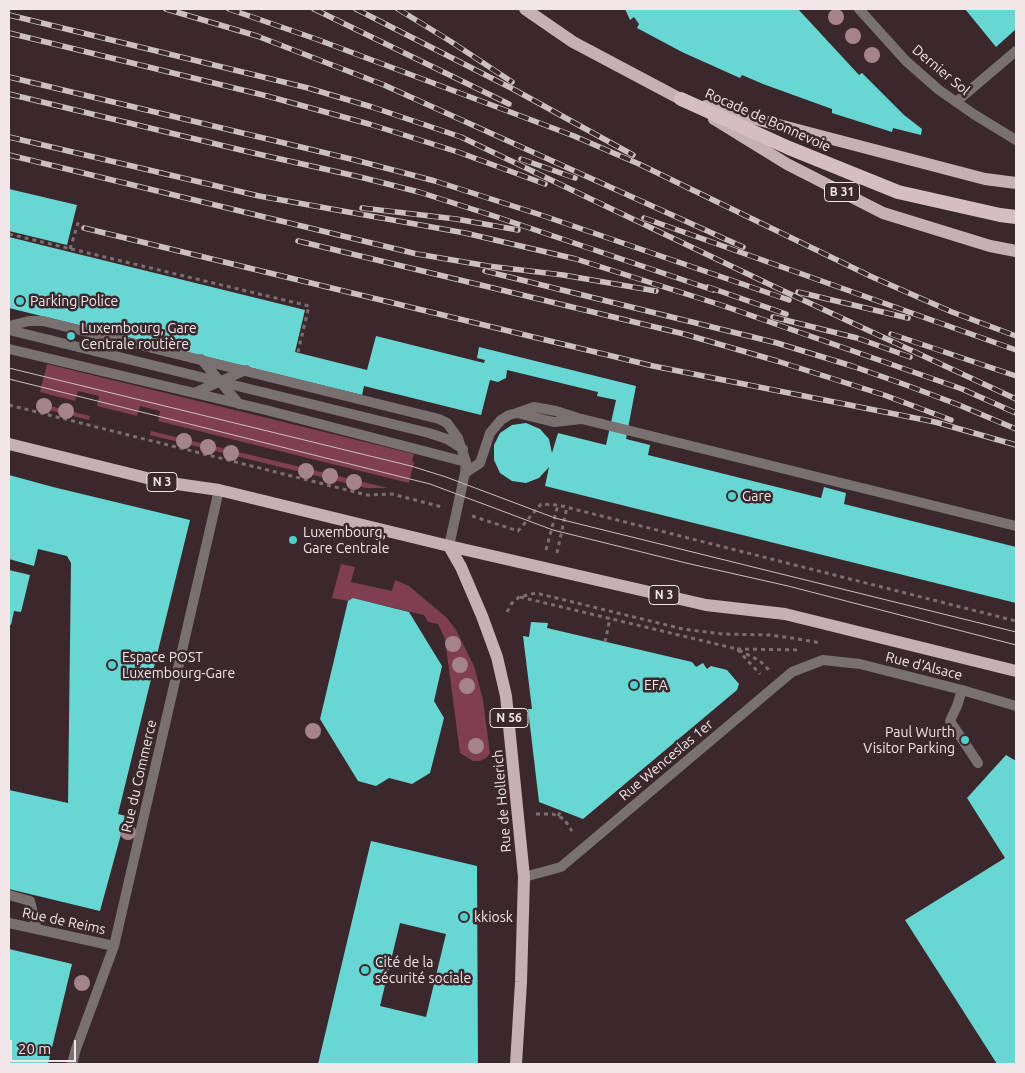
<!DOCTYPE html>
<meta charset="utf-8">
<style>
body{margin:0}
#map{position:relative;width:1025px;height:1073px;overflow:hidden;background:#3a282c;font-family:Ubuntu,sans-serif}
canvas{display:block}
.frame{position:absolute;inset:0;border:10px solid #f2e6e8;pointer-events:none}
.scale{position:absolute;left:10px;top:1040px;width:66px;height:22px;box-sizing:border-box;border:2px solid #f2e6e8;border-top:0;padding-left:6px;font-size:15px;line-height:18px;white-space:nowrap;color:#f2e6e8;-webkit-text-stroke:4px #3a282c;paint-order:stroke}
</style>
<div id="map">
<canvas width="1025" height="1073"></canvas>
<div class="frame"></div>
<div class="scale">20 m</div>
</div>
<script>
const c = document.querySelector('canvas').getContext('2d');
c.lineJoin = 'round';
function fillPath(path, color) { c.fillStyle = color; c.fill(path, 'evenodd'); }
const toPath = rows => new Path2D(rows.map(r => 'M' + r).join(''));
function strokePath(path, color, width, dash) { c.strokeStyle = color; c.lineWidth = width; c.lineCap = dash ? 'butt' : 'round'; c.setLineDash(dash || []); c.stroke(path); }
function write(font, color, halo, rows, align = 'center') {
  c.font = font + ' Ubuntu,sans-serif'; c.lineWidth = 5; c.setLineDash([]); c.textBaseline = 'middle'; c.strokeStyle = halo; c.fillStyle = color; for (const [text, x, y, turn = 0] of rows) {
    c.save(); c.translate(x, y); c.rotate((+turn || 0) * Math.PI / 180); c.textAlign = isNaN(turn) ? turn : align; if (halo) c.strokeText(text, 0, 0); c.fillText(text, 0, 0); c.restore();
  }
}
fillPath(toPath([
 [47,364,414,454,412,461,414,462,409,483,158,421,160,411,140,406,137,416,97,406,99,396,78,391,75,401,40,392],
 [38,403,90,416,89,420,37,407],
 [151,431,388,488,366,488,150,435],
 [341,564,355,567,351,582,392,591,395,580,409,586,447,618,456,630,474,666,483,700,490,754,486,758,480,761,473,761,460,753,445,639,438,624,428,622,424,615,353,598,348,601,332,598]
]), '#803f50');
fillPath(toPath([
 [625,9,798,9,859,75,862,73,904,115,922,129,921,135,893,128,892,132,832,113,832,109,763,84,742,75,740,78,682,52,637,28,639,24,634,17,630,20],
 [965,9,1016,9,1016,29,996,47],
 [9,189,77,205,67,245,9,231],
 [9,237,305,310,295,352,367,370,376,336,484,363,485,360,477,358,479,347,636,386,626,439,650,445,648,455,821,498,824,487,846,493,844,504,1016,547,1016,603,545,486,549,467,539,478,526,483,512,481,500,473,494,460,494,445,500,433,512,425,526,423,540,429,549,439,552,453,558,433,606,445,616,400,597,396,598,392,507,370,506,378,498,382,490,380,481,415,364,386,362,395,9,308],
 [9,475,53,487,190,520,118,814,126,816,100,911,9,889,9,790,68,803,71,563,67,556,38,549,34,566,9,559],
 [9,570,30,575,21,612,14,611,11,625,9,624],
 [353,598,409,612,442,666,434,701,444,718,430,773,412,784,389,778,376,786,358,781,320,719,348,601],
 [531,622,548,623,547,628,692,662,696,667,703,663,707,669,711,666,727,670,739,684,737,690,583,819,539,802,528,709,532,709,523,636,529,637],
 [1006,755,1016,761,1016,1064,997,1064,905,920,1005,858,967,798],
 [371,841,477,866,478,1064,318,1064],
 [400,923,446,934,426,1017,380,1006],
 [9,949,72,964,48,1064,9,1064]
]), '#68d7d4');
strokePath(toPath([
 [9,234,309,306,298,352],
 [70,249,79,220],
 [9,405,367,495,392,494,442,507],
 [472,516,518,531,541,504,558,505,1016,621],
 [546,550,558,505],
 [557,553,567,507],
 [520,597,737,649,760,674],
 [507,612,512,603,519,597,536,593,683,629,723,634,769,635,792,638,821,643],
 [605,642,610,618],
 [737,649,801,650],
 [739,650,760,661,769,670],
 [536,814,553,814,564,819,572,831],
 [558,816,561,811]
]), '#7c6d70', 3, [4, 4]);
strokePath(toPath([
 [9,326,29,321,43,321,439,419,447,423,458,438,466,462,465,473,449,546],
 [9,330,429,433,447,439,463,449],
 [9,349,266,410,466,462],
 [201,359,239,404],
 [194,393,246,370],
 [517,413,534,407,556,411,578,418],
 [465,473,480,463,490,433,501,420,509,415,517,413,554,422,582,419,1016,526],
 [962,690,957,706,950,721,978,763],
 [9,895,30,901,37,929]
]), '#797071', 10);
strokePath(toPath([
 [859,9,906,61,939,90,975,115,1016,140],
 [956,102,1016,51],
 [9,923,114,946],
 [72,1064,76,1049,114,946,219,490]
]), '#797071', 10);
strokePath(toPath([
 [524,877,561,867,792,672,823,660,860,664,962,690,1016,706]
]), '#797071', 10);
strokePath(toPath([
 [525,9,573,42,688,103],
 [706,106,985,179,1016,183],
 [714,119,787,164,883,213,990,246,1016,251],
 [9,444,163,482,219,490,449,546,706,605,785,614,1016,671],
 [449,546,461,567,482,616,497,657,506,696,524,877,521,982,516,1064]
]), '#c5b1b5', 12);
strokePath(toPath([
 [681,99,789,148,898,192,1000,215,1016,217]
]), '#d4bec2', 14);
strokePath(toPath([
 [9,368,411,466,446,477,555,518,1016,632],
 [9,379,430,484,553,530,686,563,788,586,1016,645]
]), '#ccbfc1', 1);
const rail = toPath([
 [166,9,257,36,384,85,743,247],
 [229,9,316,39,574,136,639,164,870,276,952,312,1016,336],
 [314,9,509,104],
 [356,9,513,89,633,155],
 [398,9,450,41,512,82],
 [9,15,308,88,372,107,461,137,775,287,1016,399],
 [9,33,267,96,369,124,458,152,545,184],
 [9,77,355,160,435,181,541,215,789,300],
 [9,94,249,152,360,177,419,192,497,217,713,290],
 [9,137,259,196,465,233,576,259,724,306,962,389,1016,413],
 [9,155,417,254,488,266,563,275,656,291],
 [521,159,575,178],
 [362,208,456,219,518,230],
 [644,218,1016,350],
 [84,228,653,366,935,422,1016,445],
 [298,241,684,334,777,361,884,395,951,420],
 [485,271,777,343,852,366,906,385,959,405,1016,429],
 [708,287,786,314],
 [798,292,908,318],
 [773,317,857,338,910,357],
 [891,334,1016,376]
]);
strokePath(rail, '#ccbfc1', 5.5);
strokePath(rail, '#3a282c', 4, [11]);
c.fillStyle = '#a4838a';
for (const [x, y] of [
 [836,17],
 [853,36],
 [872,55],
 [44,406],
 [66,411],
 [184,441],
 [208,447],
 [231,453],
 [306,471],
 [330,476],
 [354,482],
 [453,644],
 [460,665],
 [467,686],
 [313,731],
 [476,746],
 [128,832],
 [82,983]
]) { c.beginPath(); c.arc(x, y, 8, 0, 2 * Math.PI); c.fill(); }
for (const [x, y, r, color] of [
 [20,301,5,"#53cdca"],
 [71,336,5,"#53cdca"],
 [732,496,5,"#53cdca"],
 [293,540,5,"#53cdca"],
 [112,665,5,"#53cdca"],
 [634,685,5,"#53cdca"],
 [965,740,5,"#53cdca"],
 [464,917,5,"#53cdca"],
 [365,970,5,"#53cdca"]
]) { const dot = new Path2D(); dot.arc(x, y, r, 0, 2 * Math.PI); c.fillStyle = color; c.fill(dot); strokePath(dot, '#3a282c', 2); }
for (const [x, y, w] of [
 [842,192,35],
 [162,482,30],
 [664,595,30],
 [509,718,38]
]) { const box = new Path2D(); box.roundRect(x - w / 2, y - 9.5, w, 19, 4); c.fillStyle = '#3a282c'; c.fill(box); strokePath(box, '#f2e6e8', 1); }
write('bold 12px', '#f2e6e8', null, [
 ["B 31",842,192],
 ["N 3",162,482],
 ["N 3",664,595],
 ["N 56",509,718]
]);
write('14px', '#f2e6e8', '#3a282c', [
 ["Dernier Sol",941,70,40],
 ["Rocade de Bonnevoie",768,120,24],
 ["Rue d'Alsace",924,666,14],
 ["Rue Wenceslas 1er",666,760,-40],
 ["Rue du Commerce",139,776,-77],
 ["Rue de Hollerich",502,801,-95],
 ["Rue de Reims",64,921,12]
]);
write('14px', '#f2e6e8', '#3a282c', [
 ["Parking Police",30,301],
 ["Luxembourg, Gare",81,328],
 ["Centrale routière",81,344],
 ["Gare",742,496],
 ["Luxembourg,",303,532],
 ["Gare Centrale",303,548],
 ["Espace POST",122,657],
 ["Luxembourg-Gare",122,673],
 ["EFA",644,685],
 ["Paul Wurth",955,732,"right"],
 ["Visitor Parking",955,748,"right"],
 ["kkiosk",474,917],
 ["Cité de la",375,962],
 ["sécurité sociale",375,978]
], 'left');
</script>
